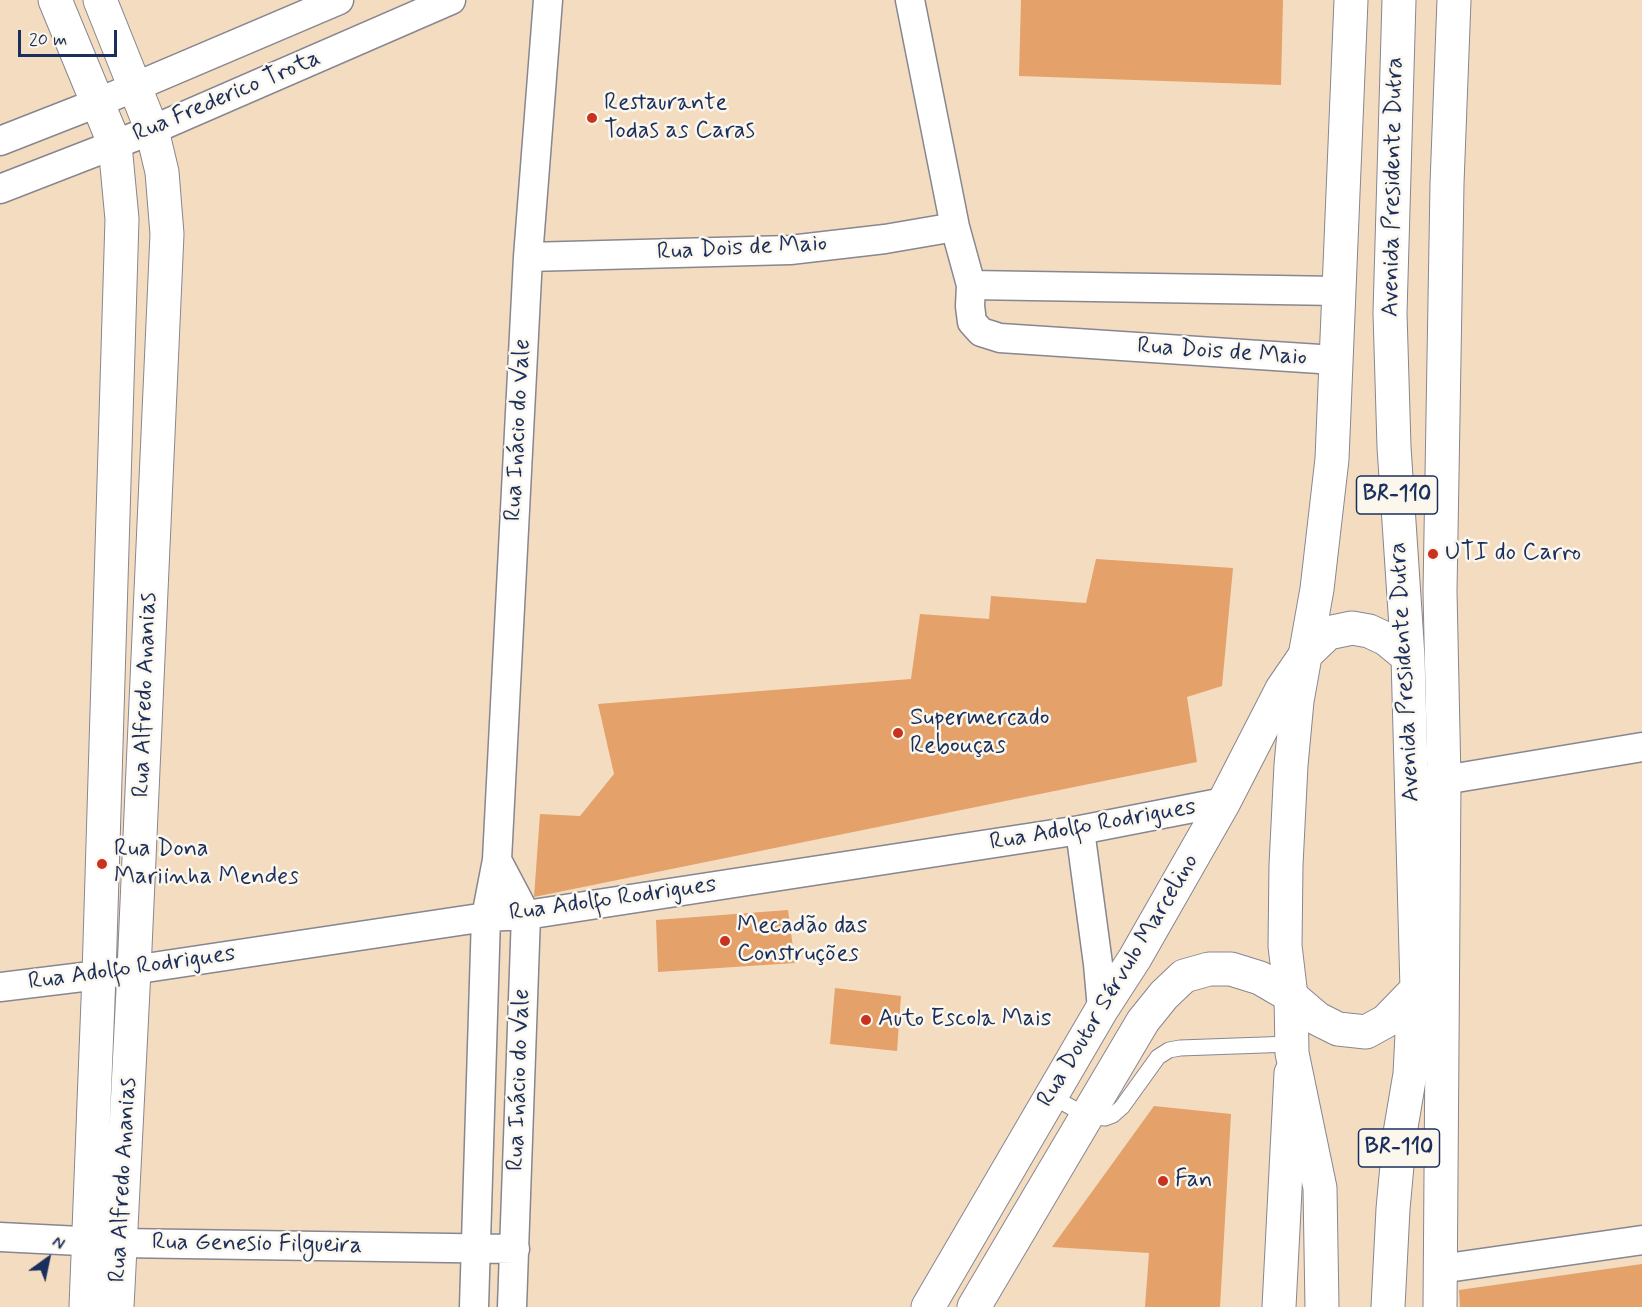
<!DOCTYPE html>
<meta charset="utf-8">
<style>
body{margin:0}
#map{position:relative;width:1642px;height:1307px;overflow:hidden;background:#f4dcc0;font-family:Mynerve,sans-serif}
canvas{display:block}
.north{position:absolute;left:18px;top:1229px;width:60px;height:60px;-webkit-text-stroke:4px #fbf7ec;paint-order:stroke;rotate:33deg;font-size:16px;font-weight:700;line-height:24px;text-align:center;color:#1b2f5e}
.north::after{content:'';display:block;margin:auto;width:21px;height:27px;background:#1b2f5e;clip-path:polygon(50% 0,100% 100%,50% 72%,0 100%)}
.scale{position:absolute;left:18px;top:30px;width:99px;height:27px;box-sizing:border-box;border:3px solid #1b2f5e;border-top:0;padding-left:8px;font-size:18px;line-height:21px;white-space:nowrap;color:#1b2f5e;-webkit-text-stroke:4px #fbf7ec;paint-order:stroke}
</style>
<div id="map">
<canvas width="1642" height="1307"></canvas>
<div class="north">N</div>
<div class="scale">20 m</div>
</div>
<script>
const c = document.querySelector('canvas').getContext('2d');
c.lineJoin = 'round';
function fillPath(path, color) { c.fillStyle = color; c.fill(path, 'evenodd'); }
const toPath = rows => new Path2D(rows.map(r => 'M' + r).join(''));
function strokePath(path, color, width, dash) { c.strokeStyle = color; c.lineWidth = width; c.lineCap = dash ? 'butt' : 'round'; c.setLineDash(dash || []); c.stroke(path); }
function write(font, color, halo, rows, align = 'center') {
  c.font = font + ' Mynerve,sans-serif'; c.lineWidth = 5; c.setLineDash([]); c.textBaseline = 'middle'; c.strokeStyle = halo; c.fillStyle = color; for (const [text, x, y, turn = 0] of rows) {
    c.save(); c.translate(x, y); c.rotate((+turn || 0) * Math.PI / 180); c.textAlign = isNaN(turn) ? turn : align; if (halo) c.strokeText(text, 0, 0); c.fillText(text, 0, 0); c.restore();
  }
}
fillPath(toPath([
 [1021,0,1283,0,1281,85,1019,76],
 [1096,559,1233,568,1222,686,1187,697,1197,762,534,897,540,814,580,816,614,774,598,704,911,679,920,614,989,619,991,596,1086,603],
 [788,910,795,963,658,972,656,920],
 [835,988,901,996,897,1051,830,1044],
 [1154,1106,1231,1114,1220,1307,1145,1307,1149,1253,1052,1247],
 [1642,1264,1642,1307,1460,1307,1459,1290]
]), '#e4a16a');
const service = toPath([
 [1051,1096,1087,1116,1105,1118,1113,1115,1122,1107,1158,1057,1169,1050,1180,1048,1291,1044]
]);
const minor = toPath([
 [0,141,97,103,339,0],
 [0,189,152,130,451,0],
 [955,227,971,285],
 [528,257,790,250,885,239,955,227,910,0],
 [1335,360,1000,338,981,332,972,322,970,306,971,285,1338,291],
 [1423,781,1444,780,1642,747],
 [1080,830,1098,964,1102,1009],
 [497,860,526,915,512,1307],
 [0,987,99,975,486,917,526,915,1080,830,1224,802],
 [0,1237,120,1243,515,1249],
 [1440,1269,1642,1240],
 [474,1307,486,917,497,860,528,257,548,0]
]);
const tertiary = toPath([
 [1279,1307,1291,1073],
 [1440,1307,1444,780,1440,591,1447,184,1454,0]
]);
const secondary = toPath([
 [55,0,115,145,122,219,99,975,86,1307],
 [100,0,152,130,162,172,167,234,134,970,117,1307],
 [928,1307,1102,1009,1135,958,1224,802,1282,689,1306,654],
 [974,1307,1143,1021,1164,995,1184,976,1209,969,1231,969,1260,978,1291,996]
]);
const primary = toPath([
 [1306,654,1328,633,1352,628,1369,631,1386,639,1408,657],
 [1291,996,1318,1019,1338,1029,1366,1032,1386,1021,1417,989],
 [1322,1307,1320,1188,1292,1053,1291,996,1285,946,1286,865,1291,765,1297,701,1317,589,1332,459,1351,0],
 [1388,1307,1393,1209,1400,1133,1410,1074,1413,1013,1417,989,1408,657,1394,447,1390,313,1399,0]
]);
strokePath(service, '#88868f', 17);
strokePath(minor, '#88868f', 31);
strokePath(tertiary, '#88868f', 35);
strokePath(secondary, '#88868f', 35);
strokePath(primary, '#88868f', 35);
strokePath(service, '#fff', 15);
strokePath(minor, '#fff', 28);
strokePath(tertiary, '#fff', 33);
strokePath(secondary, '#fff', 33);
strokePath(primary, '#fff', 33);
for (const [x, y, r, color] of [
 [592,118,6,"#c8321e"],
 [1433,554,6,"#c8321e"],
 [898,733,6,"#c8321e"],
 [102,864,6,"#c8321e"],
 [725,941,6,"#c8321e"],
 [866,1020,6,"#c8321e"],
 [1163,1181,6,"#c8321e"]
]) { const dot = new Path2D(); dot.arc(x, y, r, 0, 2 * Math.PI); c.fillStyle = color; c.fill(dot); strokePath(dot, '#fbf7ec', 2); }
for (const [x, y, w] of [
 [1397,495,81],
 [1399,1148,81]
]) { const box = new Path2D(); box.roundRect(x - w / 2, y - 19, w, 38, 4.5); c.fillStyle = '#fbf7ec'; c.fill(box); strokePath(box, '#1b2f5e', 1.5); }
write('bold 22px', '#1b2f5e', null, [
 ["BR-110",1397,495],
 ["BR-110",1399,1148]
]);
write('24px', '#1b2f5e', '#fbf7ec', [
 ["Rua Frederico Trota",227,97,-23],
 ["Avenida Presidente Dutra",1394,187,-89],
 ["Rua Dois de Maio",742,249,-3],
 ["Rua Dois de Maio",1222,353,4],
 ["Rua Inácio do Vale",519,430,-87],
 ["Avenida Presidente Dutra",1406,672,-93],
 ["Rua Alfredo Ananias",146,695,-88],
 ["Rua Adolfo Rodrigues",1093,826,-10],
 ["Rua Adolfo Rodrigues",613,900,-8],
 ["Rua Adolfo Rodrigues",132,969,-8],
 ["Rua Doutor Sérvulo Marcelino",1119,981,-59],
 ["Rua Inácio do Vale",520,1080,-88],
 ["Rua Alfredo Ananias",124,1180,-87],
 ["Rua Genesio Filgueira",257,1245,1]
]);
write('24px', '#1b2f5e', '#fbf7ec', [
 ["Restaurante",604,104],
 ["Todas as Caras",604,132],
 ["UTI do Carro",1445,554],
 ["Supermercado",910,719],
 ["Rebouças",910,747],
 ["Rua Dona",114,850],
 ["Mariinha Mendes",114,878],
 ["Mecadão das",737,927],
 ["Construções",737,955],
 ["Auto Escola Mais",878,1020],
 ["Fan",1175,1181]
], 'left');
</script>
